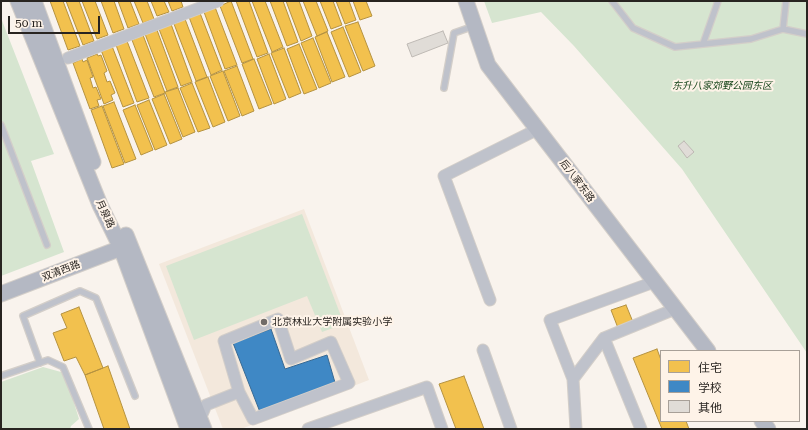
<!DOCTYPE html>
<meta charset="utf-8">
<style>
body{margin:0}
#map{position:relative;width:808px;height:430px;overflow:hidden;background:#f9f3ed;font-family:"Roboto Serif","Noto Sans SC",serif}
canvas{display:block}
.frame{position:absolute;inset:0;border:2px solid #282420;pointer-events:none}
.legend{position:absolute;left:660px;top:350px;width:140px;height:72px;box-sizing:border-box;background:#fef3e8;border:1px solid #a8a098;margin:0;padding:5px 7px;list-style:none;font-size:12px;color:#282420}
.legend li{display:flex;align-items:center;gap:8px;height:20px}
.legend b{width:20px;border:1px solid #a8a098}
.scale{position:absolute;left:8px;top:16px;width:92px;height:18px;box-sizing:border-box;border:2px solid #282420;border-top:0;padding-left:5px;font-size:12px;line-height:14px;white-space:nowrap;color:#282420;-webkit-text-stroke:3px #fef3e8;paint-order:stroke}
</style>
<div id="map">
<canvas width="808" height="430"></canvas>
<div class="frame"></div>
<ul class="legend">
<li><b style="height:11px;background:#f2c14e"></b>住宅</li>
<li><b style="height:11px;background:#3f88c5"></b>学校</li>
<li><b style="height:11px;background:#e0dcd7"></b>其他</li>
</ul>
<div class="scale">50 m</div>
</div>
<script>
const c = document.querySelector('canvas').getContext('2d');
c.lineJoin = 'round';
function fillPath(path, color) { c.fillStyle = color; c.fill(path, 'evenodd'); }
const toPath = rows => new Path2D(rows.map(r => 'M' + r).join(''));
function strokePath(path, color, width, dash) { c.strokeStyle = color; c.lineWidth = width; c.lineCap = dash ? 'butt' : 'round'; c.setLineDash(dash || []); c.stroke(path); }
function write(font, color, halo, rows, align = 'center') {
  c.font = font + ' "Roboto Serif","Noto Sans SC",serif'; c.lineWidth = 4; c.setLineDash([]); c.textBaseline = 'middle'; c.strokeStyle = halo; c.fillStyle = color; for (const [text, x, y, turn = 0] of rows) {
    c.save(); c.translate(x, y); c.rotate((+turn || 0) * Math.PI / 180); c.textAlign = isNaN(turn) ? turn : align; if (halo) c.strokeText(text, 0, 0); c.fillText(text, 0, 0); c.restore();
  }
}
fillPath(toPath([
 [304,209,369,380,241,429,223,429,159,264]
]), '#f3e8dc');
fillPath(toPath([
 [484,1,807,1,807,353,682,169,574,46,541,12,492,23],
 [1,18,54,154,31,161,64,252,1,276],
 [302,214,344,324,322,332,307,296,194,340,166,266],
 [43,367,61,372,70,390,79,419,71,426,70,429,1,429,1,382]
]), '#d6e5d0');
const homes = toPath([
 [50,1,63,1,80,46,68,50,50,1],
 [66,1,79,1,94,41,83,45,66,1],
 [82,1,95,1,108,35,97,39,82,1],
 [101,1,114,1,124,29,113,33,101,1],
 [118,1,130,1,139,24,128,28,118,1],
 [134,1,147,1,154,19,143,23,134,1],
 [151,1,164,1,169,12,157,16,151,1],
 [168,1,181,1,183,7,172,11,168,1],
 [231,1,253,59,242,63,220,6,231,1],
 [236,1,249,1,268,53,257,57,236,1],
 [252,1,265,1,283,47,272,52,252,1],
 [270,1,283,1,298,42,287,46,270,1],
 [286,1,299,1,312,36,301,41,286,1],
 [303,1,316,1,328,31,317,36,303,1],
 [320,1,333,1,342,25,331,29,320,1],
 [336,1,349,1,356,20,345,24,336,1],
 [353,1,366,1,372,16,360,20,353,1],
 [215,7,237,65,225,69,204,12,215,7],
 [200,13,222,70,211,75,189,17,200,13],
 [185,19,207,77,196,81,174,24,185,19],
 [358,22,375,66,363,71,345,26,358,22],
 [171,24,192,82,181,86,159,29,171,24],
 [343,27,361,72,349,77,331,32,343,27],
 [157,30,178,87,167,91,145,34,157,30],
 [327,32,345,77,332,82,315,37,327,32],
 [143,35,165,93,154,97,132,40,143,35],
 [313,38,331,83,319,88,301,43,313,38],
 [127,41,149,98,137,102,116,45,127,41],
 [299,44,317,89,304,94,287,49,299,44],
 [112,46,134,103,123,107,101,50,112,46],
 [284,48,301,93,289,98,271,53,284,48],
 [97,54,98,56,101,55,107,71,104,73,107,82,110,81,115,93,111,95,113,100,104,104,87,58,97,54],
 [269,54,286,99,274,104,257,59,269,54],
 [82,59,83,62,87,60,93,77,90,78,93,88,96,87,101,99,97,100,99,106,90,109,73,63,82,59],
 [254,59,272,104,259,109,242,64,254,59],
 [237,66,254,111,242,116,224,71,237,66],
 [223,71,240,116,228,121,210,76,223,71],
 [208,77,225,122,213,127,195,82,208,77],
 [192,83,210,128,198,132,180,88,192,83],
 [178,88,195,132,183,137,165,92,178,88],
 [164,94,182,139,170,144,152,99,164,94],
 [149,100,167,145,155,150,137,105,149,100],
 [114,102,136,159,125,163,103,106,114,102],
 [135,105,153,150,141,155,123,110,135,105],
 [102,106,124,164,112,168,91,110,102,106],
 [626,305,633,322,618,328,611,310,626,305],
 [79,307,103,368,85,375,76,357,64,361,53,333,67,328,61,314,79,307],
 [657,349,661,360,661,421,686,421,689,429,662,429,633,358,657,349],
 [108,366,130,429,104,429,85,375,108,366],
 [464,376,484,429,456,429,439,384,464,376]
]);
fillPath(homes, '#f2c14e');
strokePath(homes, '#b59240', 1);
const schools = toPath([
 [271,329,285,369,327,355,336,386,260,412,233,343,271,329]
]);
fillPath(schools, '#3f88c5');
strokePath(schools, '#386a94', 1);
const building = toPath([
 [443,31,448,43,412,57,407,44,443,31],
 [684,141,694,152,687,158,678,146,684,141]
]);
fillPath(building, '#e0dcd7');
strokePath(building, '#beb9b4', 1);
const lane = toPath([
 [612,1,633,28,675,47,751,39,783,29,807,34],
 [783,29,786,1],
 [703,44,716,7,718,1],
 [444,88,454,33,474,26],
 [1,125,47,245],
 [40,363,23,316,80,291,96,298,135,396],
 [1,376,48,360,63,367,89,429]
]);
const street = toPath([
 [68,58,218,1],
 [490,300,444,176,538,129],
 [483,350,511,429],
 [573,379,550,320,654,282],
 [200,419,206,405,239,392,224,341,278,319,291,359,331,342,349,383,253,419,239,392],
 [308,429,427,387,442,429],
 [576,429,573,379,604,338],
 [641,429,604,338,675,309]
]);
const secondary = toPath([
 [18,1,100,205,121,248,188,429],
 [34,1,93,162],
 [466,1,488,65,708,351],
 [126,235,130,245,204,429],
 [1,294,121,248],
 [762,421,768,429]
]);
strokePath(lane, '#d3cec9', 8);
strokePath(street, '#d3cec9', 13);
strokePath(secondary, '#d3cec9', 17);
strokePath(lane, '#bfc2cb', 5.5);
strokePath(street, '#bfc2cb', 11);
strokePath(secondary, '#b4b8c3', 15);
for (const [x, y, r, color] of [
 [264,322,4,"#716c68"]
]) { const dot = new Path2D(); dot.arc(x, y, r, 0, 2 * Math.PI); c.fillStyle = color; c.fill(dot); strokePath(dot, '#fef3e8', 1.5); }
write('italic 10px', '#0e3f13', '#fef3e8', [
 ["东升八家郊野公园东区",722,86]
]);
write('10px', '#282420', '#fef3e8', [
 ["后八家东路",577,181,53],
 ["月泉路",105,214,65],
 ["双清西路",61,271,-21]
]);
write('10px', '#282420', '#fef3e8', [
 ["北京林业大学附属实验小学",272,322]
], 'left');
</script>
